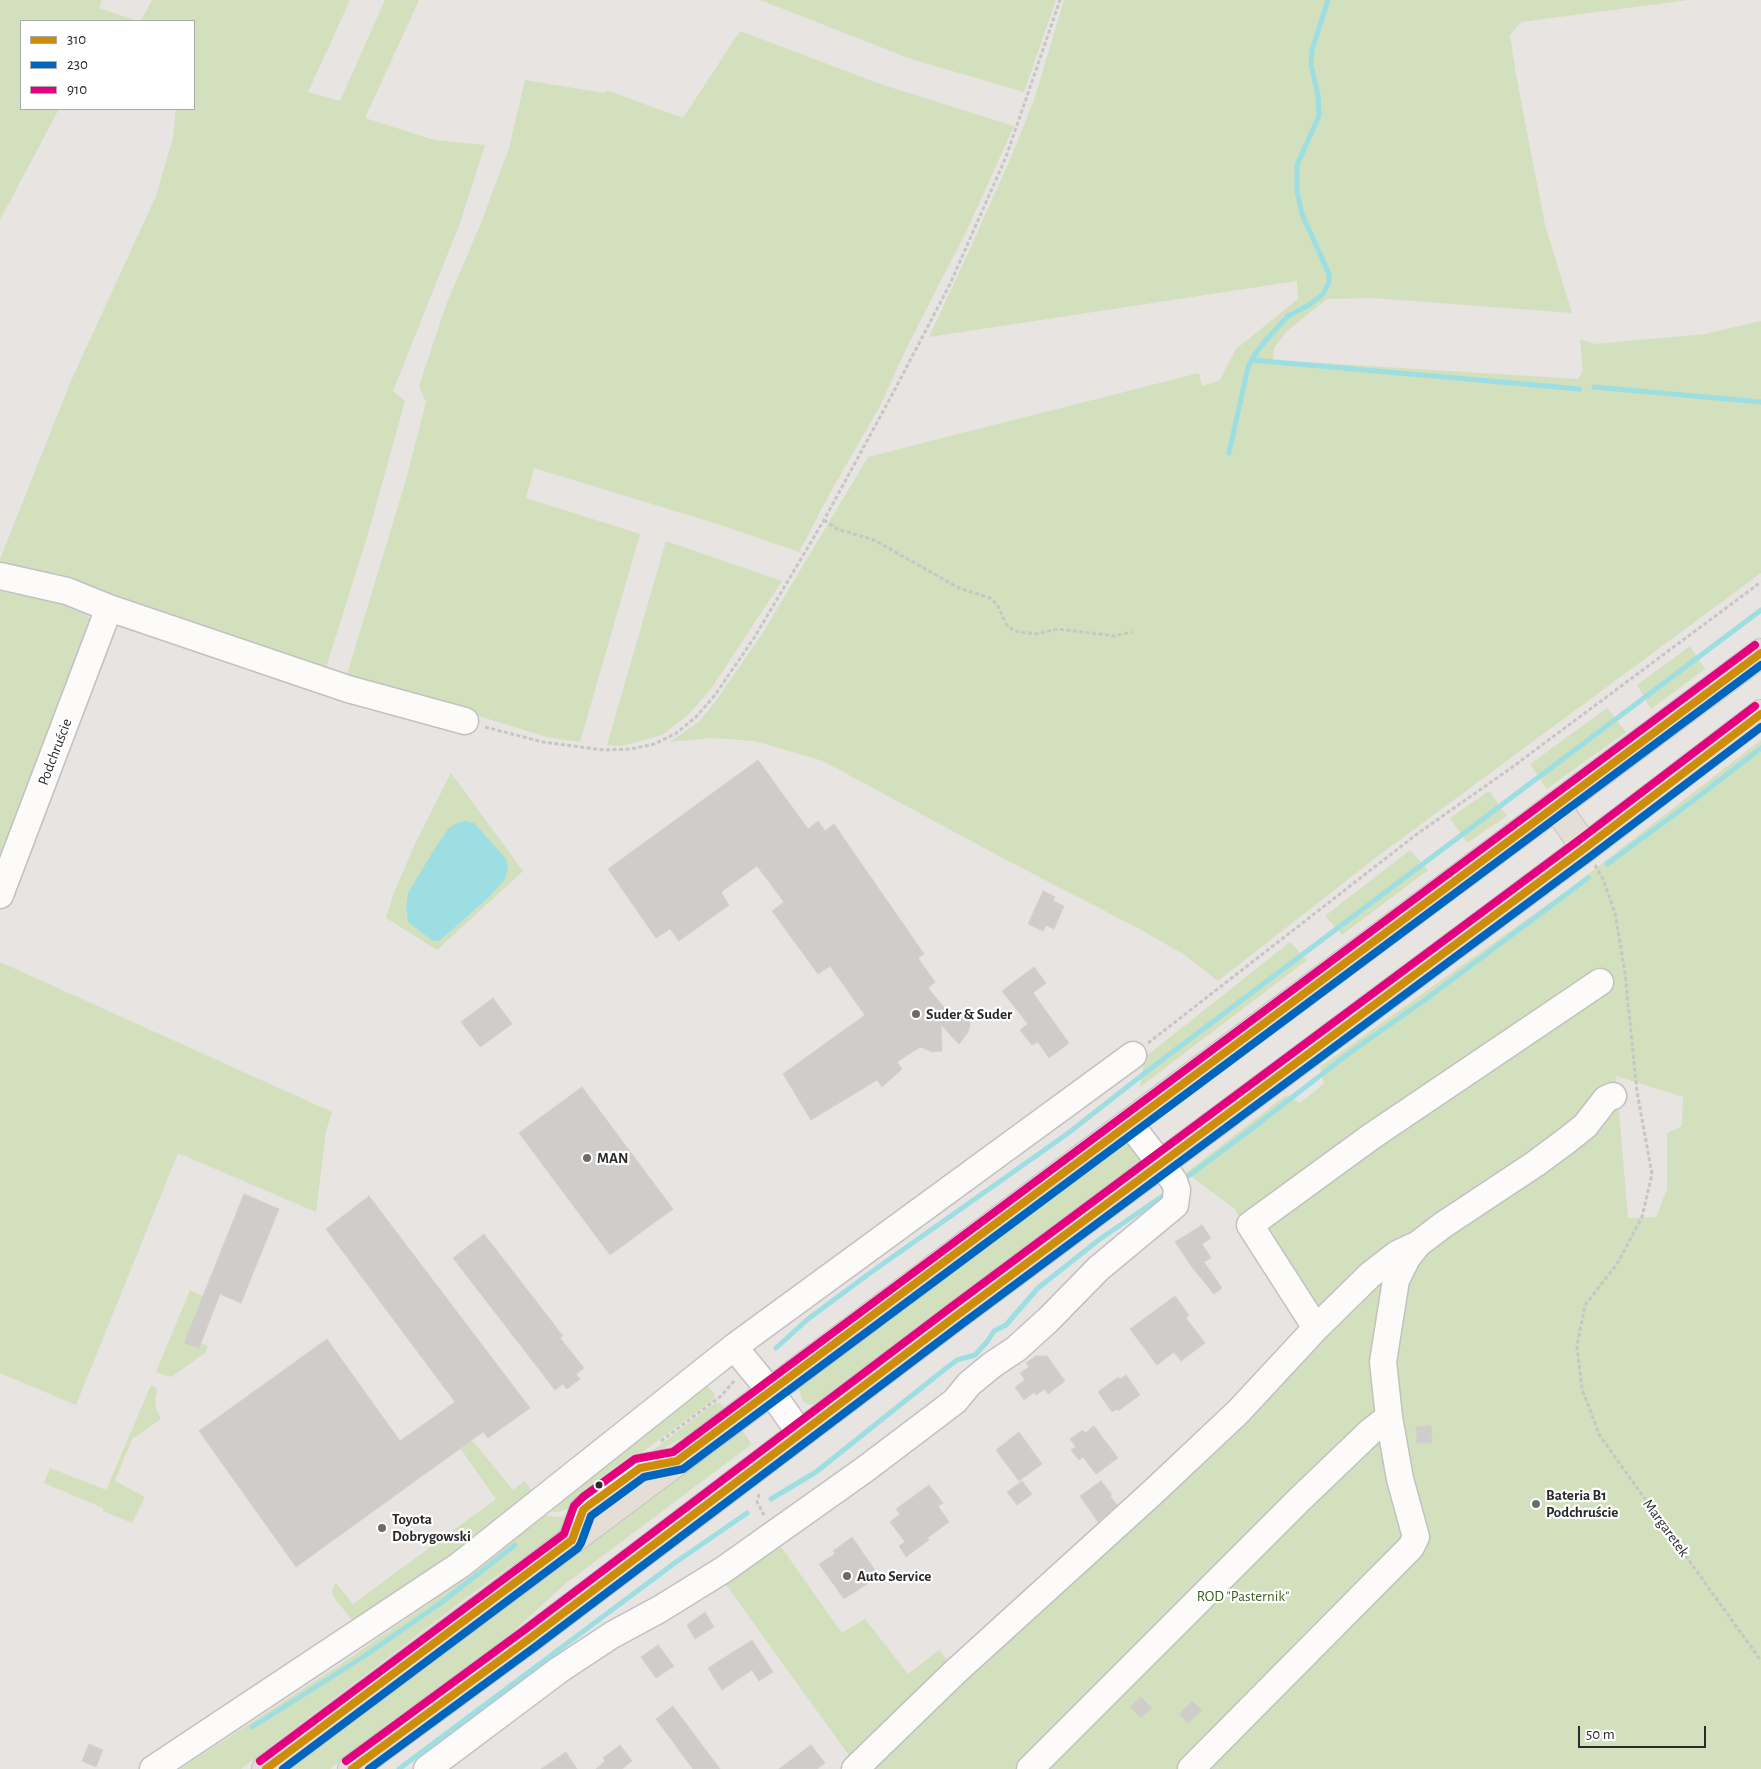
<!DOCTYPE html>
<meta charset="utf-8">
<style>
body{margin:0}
#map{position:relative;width:1761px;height:1769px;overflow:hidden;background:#e8e4e1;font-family:"Alegreya Sans",sans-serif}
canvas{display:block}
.legend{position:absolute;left:20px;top:20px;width:175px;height:90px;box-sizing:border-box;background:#fff;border:1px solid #aaa;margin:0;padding:6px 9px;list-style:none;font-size:15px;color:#2a2a2a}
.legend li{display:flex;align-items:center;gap:10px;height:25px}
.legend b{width:25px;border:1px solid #aaa}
.scale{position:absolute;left:1578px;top:1726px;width:128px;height:22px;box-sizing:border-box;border:2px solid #2a2a2a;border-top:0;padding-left:6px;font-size:15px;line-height:18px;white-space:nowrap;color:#2a2a2a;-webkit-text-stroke:4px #fff;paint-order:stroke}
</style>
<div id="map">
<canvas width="1761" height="1769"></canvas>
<ul class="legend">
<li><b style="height:6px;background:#ce8d08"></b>310</li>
<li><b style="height:6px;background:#0065bd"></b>230</li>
<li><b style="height:6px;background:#e5007d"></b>910</li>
</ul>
<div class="scale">50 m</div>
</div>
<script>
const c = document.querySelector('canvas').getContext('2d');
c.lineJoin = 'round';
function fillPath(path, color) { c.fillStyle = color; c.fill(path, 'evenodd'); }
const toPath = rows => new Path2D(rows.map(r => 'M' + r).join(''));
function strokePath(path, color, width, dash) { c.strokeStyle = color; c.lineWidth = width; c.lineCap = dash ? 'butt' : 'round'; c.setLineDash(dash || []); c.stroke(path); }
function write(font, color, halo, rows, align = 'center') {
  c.font = font + ' "Alegreya Sans",sans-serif'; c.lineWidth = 4.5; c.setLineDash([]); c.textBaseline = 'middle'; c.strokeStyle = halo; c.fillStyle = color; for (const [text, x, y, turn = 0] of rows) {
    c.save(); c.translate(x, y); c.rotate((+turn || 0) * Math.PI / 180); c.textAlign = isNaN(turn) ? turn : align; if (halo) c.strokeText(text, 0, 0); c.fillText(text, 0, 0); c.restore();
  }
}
fillPath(toPath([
 [0,0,102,0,99,8,138,21,21,21,21,109,59,109,0,220],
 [152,0,350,0,308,92,340,101,385,0,419,0,365,118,434,140,485,145,460,223,393,391,405,401,368,534,324,674,0,570,0,559,71,381,156,196,173,138,176,109,194,109,194,21,141,21],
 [760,0,1056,0,1024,92,911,59],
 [1064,0,1688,0,1521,22,1510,35,1516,75,1545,225,1572,313,1373,298,1327,299,1287,331,1274,348,1273,360,1578,379,1583,371,1580,339,1594,344,1705,334,1761,321,1761,573,1374,859,1218,981,1185,955,1136,927,1010,862,823,761,755,741,711,738,670,742,700,721,718,698,762,634,868,457,1199,373,1202,386,1220,380,1236,349,1298,299,1297,281,929,337,970,249,1011,157,1034,100],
 [740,31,880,84,1014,126,967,230,906,349,880,406,830,493,799,552,724,526,534,468,526,498,640,534,580,742,547,737,462,711,345,681,406,480,426,402,419,386,446,305,481,223,509,148,525,80,604,93,606,90,683,118],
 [666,541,782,581,711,689,688,715,662,735,622,746,607,745],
 [0,585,75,602,90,619,92,645,0,871],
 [1690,646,1705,669,1651,709,1637,685],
 [1607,708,1626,732,1547,789,1530,764],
 [1761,740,1761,1769,858,1769,858,1768,722,1579,779,1544,842,1633,865,1619,908,1674,939,1650,957,1672,1306,1328,1234,1208,1186,1173,1286,1095,1300,1103,1324,1084,1320,1067,1569,889],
 [1616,1076,1683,1097,1682,1126,1667,1133,1667,1189,1656,1217,1628,1218],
 [451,773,523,871,437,950,386,918,393,895,415,844],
 [409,893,487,899,439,941,406,914],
 [1489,791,1507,816,1467,843,1450,818],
 [1410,850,1428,870,1342,935,1325,916],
 [1290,942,1307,960,1140,1087,1145,1057],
 [0,962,332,1112,326,1131,316,1212,178,1153,76,1405,0,1373],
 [1128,1144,1132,1146,1144,1161,822,1402,816,1404,809,1405,803,1401,799,1390,805,1381,1120,1145],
 [190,1290,203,1296,184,1343,198,1348,201,1343,208,1346,205,1353,171,1377,156,1372],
 [705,1382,715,1395,713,1400,600,1483,597,1480,590,1485,592,1489,566,1510,557,1512,548,1511],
 [151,1385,156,1388,157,1392,155,1398,156,1409,161,1419,132,1439,115,1481,145,1497,132,1523,103,1511,103,1508,44,1483,50,1468,106,1490],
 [715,1403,720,1403,727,1412,630,1468],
 [741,1429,752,1444,565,1584,503,1641,330,1769,286,1769],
 [472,1440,513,1490,525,1481,534,1494,453,1559,354,1620,351,1619,333,1596,332,1591,335,1583,336,1583,353,1604,496,1499,460,1448],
 [584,1501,562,1530,474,1592,241,1769,180,1769,341,1664,428,1604,543,1515,557,1517,562,1517]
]), '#d2e0bd');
fillPath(toPath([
 [466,821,474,823,506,859,508,869,505,879,487,899,445,936,439,941,433,941,408,922,406,907,408,893,434,850,449,828,459,822]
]), '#9cdee2');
strokePath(toPath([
 [1252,360,1580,389],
 [1594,387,1761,402],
 [1229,453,1248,367,1255,354,1266,340,1288,316,1309,305,1323,294,1329,282,1329,274,1302,214,1297,191,1297,165,1319,116,1318,95,1311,65,1312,50,1328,0],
 [1607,864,1690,803,1761,748],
 [1187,1177,1250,1130,1348,1054,1426,999,1588,878],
 [776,1348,808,1319,870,1273,1067,1134,1150,1069,1761,610],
 [771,1499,816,1472,945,1369,957,1360,975,1355,987,1342,994,1331,1006,1325,1012,1318,1038,1288,1100,1239,1164,1195],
 [252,1727,363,1657,442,1602,515,1545],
 [399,1769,676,1562,747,1513]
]), '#9cdee2', 5);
const building = toPath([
 [758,760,808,829,818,821,825,831,834,824,924,954,918,958,935,982,928,988,947,1011,955,1010,963,1012,969,1017,970,1025,968,1032,959,1044,941,1025,942,1051,933,1052,920,1047,897,1062,902,1069,882,1087,877,1080,811,1120,783,1074,865,1015,830,966,818,974,772,911,784,902,757,866,721,892,729,905,679,941,670,929,656,938,608,869,758,760],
 [1043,891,1055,897,1053,901,1064,906,1054,929,1046,925,1043,931,1028,924,1043,891],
 [1034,967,1046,983,1033,993,1069,1043,1049,1058,1038,1042,1032,1045,1020,1030,1028,1024,1002,991,1034,967],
 [493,998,512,1024,480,1047,461,1022,493,998],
 [582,1087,673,1209,610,1255,519,1133,582,1087],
 [244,1194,279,1209,241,1303,220,1294,199,1348,184,1343,244,1194],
 [369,1196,530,1408,488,1438,483,1432,296,1567,199,1431,327,1339,400,1441,455,1402,326,1229,369,1196],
 [1202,1225,1211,1238,1202,1244,1211,1258,1204,1262,1222,1288,1214,1294,1192,1267,1175,1242,1202,1225],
 [484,1234,563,1336,560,1338,584,1368,576,1374,580,1379,567,1389,563,1384,555,1390,453,1258,484,1234],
 [1175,1296,1189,1315,1186,1318,1205,1343,1181,1361,1174,1352,1157,1365,1130,1329,1175,1296],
 [1036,1356,1047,1356,1065,1381,1048,1394,1045,1389,1036,1395,1034,1392,1024,1400,1015,1387,1025,1380,1020,1373,1029,1367,1026,1363,1036,1356],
 [1126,1375,1140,1395,1118,1411,1117,1409,1112,1412,1098,1392,1118,1377,1120,1379,1126,1375],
 [1094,1426,1118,1458,1096,1474,1083,1457,1079,1460,1071,1450,1076,1447,1070,1439,1083,1430,1085,1433,1094,1426],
 [1431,1426,1432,1442,1417,1443,1416,1427,1431,1426],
 [1019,1432,1042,1464,1019,1481,996,1450,1019,1432],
 [1022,1481,1032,1494,1017,1505,1007,1492,1022,1481],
 [1101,1481,1112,1495,1110,1496,1117,1505,1098,1522,1080,1496,1101,1481],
 [929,1485,943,1503,938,1506,949,1522,927,1538,929,1540,906,1557,899,1546,905,1542,890,1522,900,1514,896,1509,929,1485],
 [852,1537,879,1576,844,1599,819,1564,835,1554,833,1551,852,1537],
 [705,1612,714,1627,695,1639,687,1625,705,1612],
 [752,1640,773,1672,759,1681,752,1670,722,1690,708,1668,752,1640],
 [658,1645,674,1666,656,1678,641,1657,658,1645],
 [1141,1697,1152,1708,1141,1718,1130,1707,1141,1697],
 [1192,1701,1202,1710,1188,1723,1179,1714,1192,1701],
 [673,1706,711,1757,720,1769,693,1769,656,1719,673,1706],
 [89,1744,103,1750,96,1767,82,1761,89,1744],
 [620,1745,632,1761,622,1769,596,1769,605,1761,603,1758,620,1745],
 [811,1745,825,1763,817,1769,779,1769,811,1745],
 [566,1752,577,1769,541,1769,566,1752]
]);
fillPath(building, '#cfccca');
strokePath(building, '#d3d0cd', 1);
const minor = toPath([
 [0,576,67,591,109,608,348,689,465,721],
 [0,895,109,608],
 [1414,1246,1397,1254,1370,1275,1316,1328,1250,1225,1372,1136,1600,982],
 [734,1347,771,1392,800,1433],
 [572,1540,583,1510,589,1505,640,1468,677,1461],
 [153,1769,460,1565,734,1347,1133,1055],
 [427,1769,559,1670,612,1635,660,1609,723,1570,864,1470,942,1411,955,1401,969,1384,992,1365,1016,1349,1048,1320,1099,1268,1175,1205,1177,1190,1174,1181,1129,1123],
 [855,1769,955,1672,1152,1493,1238,1412,1316,1328],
 [1030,1769,1298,1501,1370,1432,1389,1417],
 [1191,1769,1411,1547,1416,1537,1400,1479,1389,1417,1383,1362,1396,1280,1407,1258,1418,1244,1443,1225,1535,1164,1566,1141,1585,1126,1606,1099,1613,1096]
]);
const major = toPath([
 [1556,806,1585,848],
 [266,1769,1129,1123,1761,653],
 [352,1769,529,1639,956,1316,1585,848,1761,714]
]);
strokePath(minor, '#c2c1c2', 29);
strokePath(major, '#c4c3c2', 30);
strokePath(toPath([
 [824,520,837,529,874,540,959,588,990,598,997,604,1006,624,1014,631,1035,634,1058,629,1114,636,1132,632],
 [485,727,543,742,603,750,631,749,654,744,675,734,696,717,715,695,754,638,824,520,893,393,950,284,1006,157,1060,0],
 [1595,865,1603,879,1615,913,1625,973,1637,1092,1652,1174,1642,1217,1617,1264,1585,1305,1577,1346,1582,1389,1600,1436,1761,1661],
 [1148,1043,1417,834,1511,768,1761,582],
 [661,1441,721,1396,735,1380],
 [759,1494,757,1502,764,1515]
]), '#c6c6c5', 3, [4, 2.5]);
strokePath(minor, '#fcfbfa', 26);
strokePath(major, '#e5ded6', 28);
strokePath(toPath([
 [572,1540,583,1510,589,1505,640,1468,677,1461,1761,653],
 [266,1769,572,1540],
 [352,1769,529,1639,956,1316,1585,848,1761,714]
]), '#ce8d08', 8);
strokePath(toPath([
 [283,1769,578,1548,581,1543,591,1516,595,1513,644,1477,683,1469,1761,665],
 [369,1769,535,1647,962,1324,1591,856,1761,727]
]), '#0065bd', 8);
strokePath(toPath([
 [260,1761,564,1534,574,1506,583,1497,635,1459,673,1452,1755,645],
 [346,1761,523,1631,950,1308,1579,840,1755,706]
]), '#e5007d', 8);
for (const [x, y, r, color] of [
 [916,1014,5,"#6c6b6a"],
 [587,1158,5,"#6c6b6a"],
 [599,1485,4.5,"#2a2a2a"],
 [1536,1504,5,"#6c6b6a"],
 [382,1528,5,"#6c6b6a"],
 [847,1576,5,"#6c6b6a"]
]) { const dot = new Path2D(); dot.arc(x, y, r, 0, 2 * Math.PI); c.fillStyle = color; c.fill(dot); strokePath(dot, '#fff', 2); }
write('15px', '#2a2a2a', '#fff', [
 ["Podchruście",55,752,-69],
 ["Margaretek",1666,1528,54]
]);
write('bold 15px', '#2a2a2a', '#fff', [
 ["Suder & Suder",926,1014],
 ["MAN",597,1158],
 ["Bateria B1",1546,1495],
 ["Podchruście",1546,1512],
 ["Toyota",392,1519],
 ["Dobrygowski",392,1536],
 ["Auto Service",857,1576]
], 'left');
write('15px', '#3b6121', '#fff', [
 ["ROD \"Pasternik\"",1243,1596]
]);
</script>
